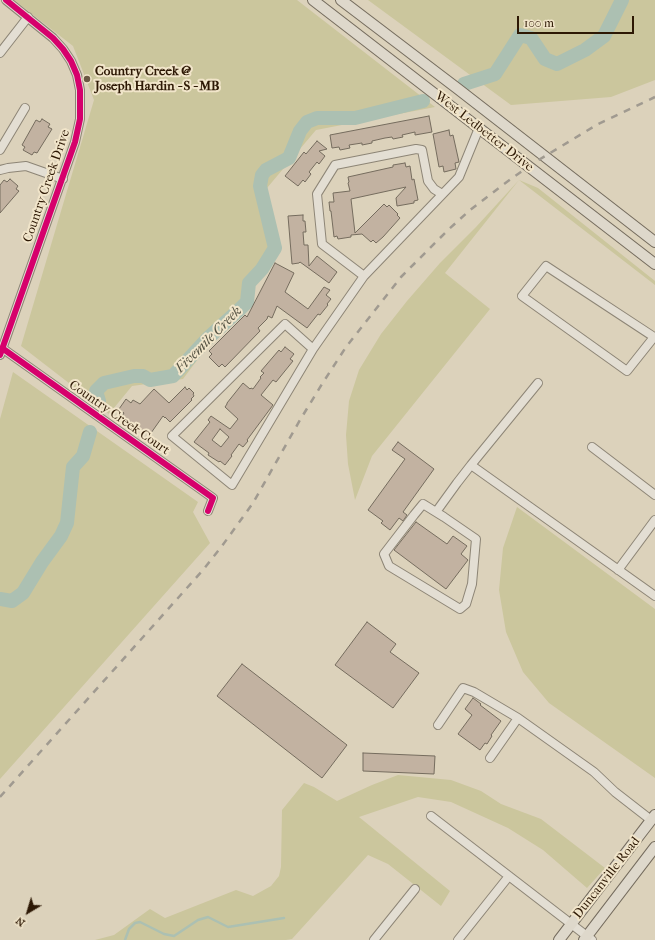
<!DOCTYPE html>
<style>
body{margin:0}
#map{position:relative;width:655px;height:940px;overflow:hidden;background:#dcd2bb;font-family:"IM FELL French Canon",serif}
canvas{display:block}
.north{position:absolute;left:8px;top:892px;width:40px;height:40px;-webkit-text-stroke:3px #f1e5ca;paint-order:stroke;rotate:218deg;font-size:11px;font-weight:700;line-height:16px;text-align:center;color:#2d1804}
.north::after{content:'';display:block;margin:auto;width:14px;height:18px;background:#2d1804;clip-path:polygon(50% 0,100% 100%,50% 72%,0 100%)}
.scale{position:absolute;left:517px;top:16px;width:117px;height:18px;box-sizing:border-box;border:2px solid #2d1804;border-top:0;padding-left:5px;font-size:12px;line-height:14px;white-space:nowrap;color:#2d1804;-webkit-text-stroke:3px #f1e5ca;paint-order:stroke}
</style>
<div id="map">
<canvas width="655" height="940"></canvas>
<div class="north">N</div>
<div class="scale">100 m</div>
</div>
<script>
const c = document.querySelector('canvas').getContext('2d');
c.lineJoin = 'round';
function fillPath(path, color) { c.fillStyle = color; c.fill(path, 'evenodd'); }
const toPath = rows => new Path2D(rows.map(r => 'M' + r).join(''));
function strokePath(path, color, width, dash) { c.strokeStyle = color; c.lineWidth = width; c.lineCap = dash ? 'butt' : 'round'; c.setLineDash(dash || []); c.stroke(path); }
function write(font, color, halo, rows, align = 'center') {
  c.font = font + ' "IM FELL French Canon",serif'; c.lineWidth = 4; c.setLineDash([]); c.textBaseline = 'middle'; c.strokeStyle = halo; c.fillStyle = color; for (const [text, x, y, turn = 0] of rows) {
    c.save(); c.translate(x, y); c.rotate((+turn || 0) * Math.PI / 180); c.textAlign = isNaN(turn) ? turn : align; if (halo) c.strokeText(text, 0, 0); c.fillText(text, 0, 0); c.restore();
  }
}
fillPath(toPath([
 [14,0,297,0,435,107,316,130,267,188,278,250,240,303,183,379,132,386,109,414,21,346,94,100,73,46],
 [368,0,655,0,655,80,611,97,511,105],
 [519,180,445,273,490,309,372,456,355,500,348,464,346,435,349,401,359,370,381,334,407,301,440,263,476,227,519,180,538,188,655,281,655,285],
 [13,372,198,502,193,512,210,543,0,779,0,419],
 [517,507,655,609,655,778,549,703,523,672,506,632,499,590,503,548],
 [398,775,451,780,481,791,501,804,541,819,605,868,587,888,543,850,508,828,451,802,418,797,359,817,450,891,441,906,388,864,368,855,292,939,286,940,95,940,114,935,150,909,165,918,236,890,253,896,271,886,279,876,281,867,282,810,304,783,314,787,337,801,372,785]
]), '#cbc69d');
strokePath(toPath([
 [125,940,129,929,135,923,140,922,164,934,174,936,198,920,208,917,228,927,284,918]
]), '#acc0b2', 2.5);
strokePath(toPath([
 [464,84,495,74,520,35,531,38,545,59,557,64,585,50,604,36,622,0],
 [99,401,96,391,104,383,134,376,143,376,150,380,173,376,208,338,239,310,247,302,249,283,262,269,275,248,260,186,262,175,266,170,289,158,300,131,307,122,317,118,355,118,423,101],
 [0,599,12,601,23,593,42,562,61,536,67,523,73,467,83,456,90,432]
]), '#acc0b2', 14);
const building = toPath([
 [429,116,432,132,415,135,415,132,402,135,403,137,393,139,392,137,385,138,372,141,372,143,362,145,362,143,349,145,350,148,340,150,339,147,332,148,330,135,429,116],
 [42,119,50,124,48,127,52,129,37,153,34,152,32,155,23,150,25,147,22,145,36,120,40,122,42,119],
 [449,130,450,136,453,135,459,162,455,163,456,169,444,172,443,166,439,167,433,134,449,130],
 [317,141,327,149,319,151,325,156,319,164,317,162,309,172,311,174,305,182,303,180,298,186,285,176,304,152,306,154,317,141],
 [405,163,406,167,410,166,412,180,414,179,418,200,414,201,414,203,397,206,396,198,406,187,351,199,355,233,384,204,387,207,389,205,398,214,397,215,400,218,383,237,376,243,373,240,371,242,362,234,351,235,351,237,338,239,337,236,334,237,331,211,330,211,329,202,334,202,333,193,350,191,348,183,349,182,348,177,393,167,393,165,405,163],
 [10,179,18,186,16,189,19,191,0,213,0,185,4,180,7,182,10,179],
 [303,215,303,221,305,221,306,232,303,232,304,245,308,245,309,266,317,256,337,272,329,283,300,262,299,263,292,264,288,216,303,215],
 [275,263,294,273,285,292,308,309,324,287,330,290,326,295,331,299,327,304,328,305,320,315,318,314,307,328,277,306,272,318,268,316,267,319,258,328,260,331,225,367,222,364,219,367,209,357,212,354,209,351,245,315,247,317,275,263],
 [285,347,294,354,290,359,293,361,276,382,273,380,261,395,273,405,247,440,248,441,243,447,239,444,231,455,232,456,225,465,220,461,219,462,208,455,209,453,194,442,210,422,208,420,211,416,230,429,238,419,225,407,227,404,227,403,243,383,250,389,251,388,253,389,261,378,260,377,264,373,261,371,279,350,281,352,285,347],
 [220,429,229,437,221,447,212,440,220,429],
 [185,387,187,390,189,388,194,393,193,394,194,396,191,399,192,400,170,422,165,417,165,418,163,416,151,433,146,430,145,432,122,416,124,413,119,409,126,399,131,403,133,400,140,404,154,389,169,403,185,387],
 [398,442,434,469,403,512,407,515,403,521,399,518,390,530,381,523,383,521,368,510,405,459,392,450,398,442],
 [416,522,447,544,453,536,467,546,461,554,468,560,446,589,394,550,416,522],
 [367,622,396,644,390,652,419,673,393,708,335,665,367,622],
 [242,664,347,745,322,778,217,696,242,664],
 [473,698,481,704,480,705,501,721,491,735,492,736,487,744,485,743,480,750,458,734,472,715,465,709,473,698],
 [363,753,435,756,434,774,363,771,363,753]
]);
fillPath(building, '#c2b2a1');
strokePath(building, '#756c5e', 1);
const minor = toPath([
 [0,53,28,17],
 [0,150,25,108],
 [0,170,8,168,26,166,63,179],
 [364,276,322,244,317,194,335,165,416,149,422,150,428,181,434,189,442,194],
 [654,337,627,371,522,296,546,266,654,337,655,338],
 [2,348,213,498,208,511],
 [313,349,285,324,172,436,232,485,313,349,364,276,459,177,479,128],
 [0,355,75,142,80,119,80,90,77,75,71,61,63,49,53,38,6,0],
 [592,447,655,495],
 [471,465,538,383],
 [423,504,444,517,476,539,472,584,466,604,460,609,389,566,384,554,414,515,423,504],
 [436,512,457,483,471,465,655,596],
 [618,570,655,520],
 [438,725,463,688,474,692,518,718],
 [490,758,518,718,594,772,615,792,651,820],
 [431,816,592,940],
 [374,940,415,889],
 [458,940,509,876]
]);
const major = toPath([
 [313,0,655,264],
 [341,0,458,89,655,242],
 [559,940,655,815],
 [584,940,655,847]
]);
strokePath(minor, '#8d8576', 10);
strokePath(major, '#756c5e', 12);
strokePath(minor, '#e3ded3', 8);
strokePath(major, '#ded8cb', 10);
strokePath(toPath([
 [0,797,203,570,222,546,253,503,300,420,322,384,346,347,401,277,448,230,470,210,504,184,532,164,598,124,655,97]
]), '#a09a90', 2.5, [7, 7]);
strokePath(toPath([
 [2,348,213,498,208,511],
 [0,355,75,142,80,119,80,90,77,75,71,61,63,49,53,38,6,0]
]), '#d6006c', 6);
for (const [x, y, r, color] of [
 [87,79,4,"#6a5944"]
]) { const dot = new Path2D(); dot.arc(x, y, r, 0, 2 * Math.PI); c.fillStyle = color; c.fill(dot); strokePath(dot, '#f1e5ca', 1.5); }
write('bold 13px', '#2d1804', '#f1e5ca', [
 ["Country Creek @",95,72],
 ["Joseph Hardin - S - MB",95,87]
], 'left');
write('13px', '#2d1804', '#f1e5ca', [
 ["West Ledbetter Drive",484,132,38],
 ["Country Creek Drive",47,186,-71],
 ["Country Creek Court",119,418,35],
 ["Duncanville Road",607,878,-52]
]);
write('italic 14px', '#525040', '#f1e5ca', [
 ["Fivemile Creek",209,340,-45]
]);
</script>
